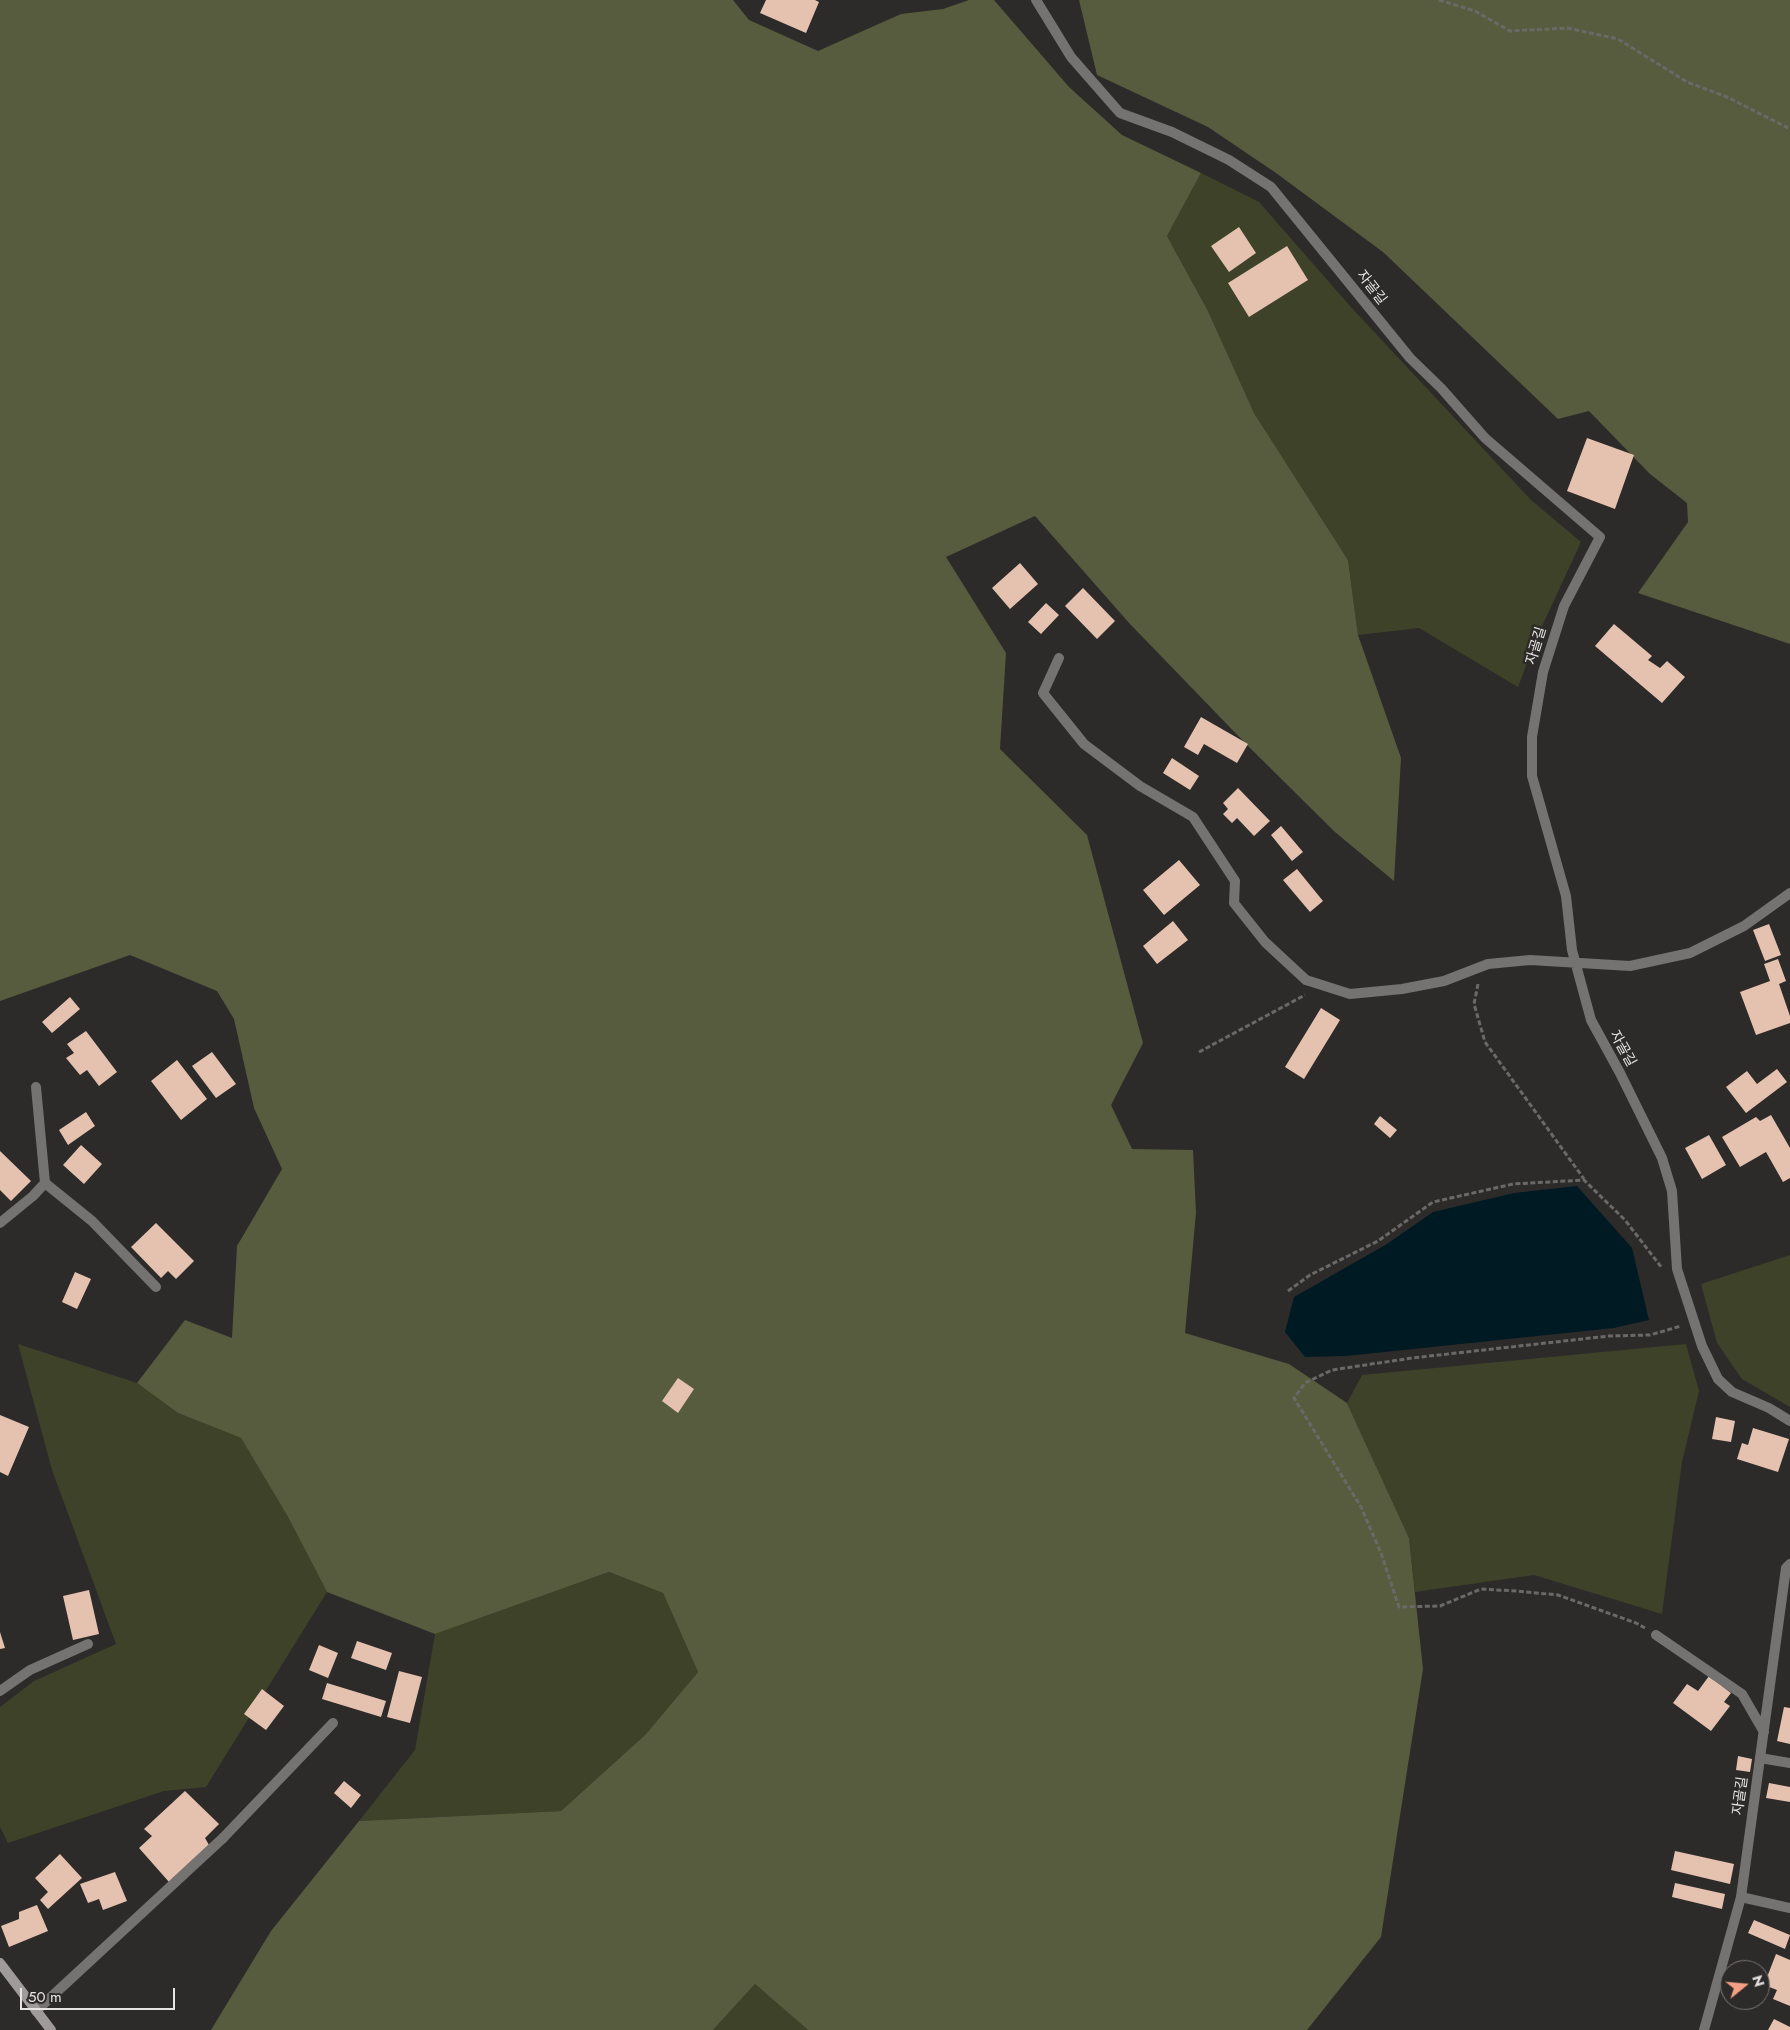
<!DOCTYPE html>
<meta charset="utf-8">
<style>
body{margin:0}
#map{position:relative;width:1790px;height:2030px;overflow:hidden;background:#2d2b29;font-family:Jost,sans-serif}
canvas{display:block}
.north{position:absolute;left:1720px;top:1960px;width:50px;height:50px;box-sizing:border-box;background:#2d2b29;border:1px solid #777574;border-radius:50%;rotate:73deg;font-size:14px;font-weight:700;line-height:20px;text-align:center;color:#e7e5e4}
.north::after{content:'';display:block;margin:auto;width:18px;height:22px;background:#f39f85;clip-path:polygon(50% 0,100% 100%,50% 72%,0 100%)}
.scale{position:absolute;left:20px;top:1988px;width:155px;height:22px;box-sizing:border-box;border:2px solid #e7e5e4;border-top:0;padding-left:6px;font-size:15px;line-height:18px;white-space:nowrap;color:#e7e5e4;-webkit-text-stroke:4px #2d2b29;paint-order:stroke}
</style>
<div id="map">
<canvas width="1790" height="2030"></canvas>
<div class="north">N</div>
<div class="scale">50 m</div>
</div>
<script>
const c = document.querySelector('canvas').getContext('2d');
c.lineJoin = 'round';
function fillPath(path, color) { c.fillStyle = color; c.fill(path, 'evenodd'); }
const toPath = rows => new Path2D(rows.map(r => 'M' + r).join(''));
function strokePath(path, color, width, dash) { c.strokeStyle = color; c.lineWidth = width; c.lineCap = dash ? 'butt' : 'round'; c.setLineDash(dash || []); c.stroke(path); }
function write(font, color, halo, rows, align = 'center') {
  c.font = font + ' Jost,"Noto Sans KR",sans-serif'; c.lineWidth = 5; c.setLineDash([]); c.textBaseline = 'middle'; c.strokeStyle = halo; c.fillStyle = color; for (const [text, x, y, turn = 0] of rows) {
    c.save(); c.translate(x, y); c.rotate((+turn || 0) * Math.PI / 180); c.textAlign = isNaN(turn) ? turn : align; if (halo) c.strokeText(text, 0, 0); c.fillText(text, 0, 0); c.restore();
  }
}
fillPath(toPath([
 [1201,173,1259,202,1350,306,1531,500,1581,542,1537,637,1518,687,1419,628,1358,635,1348,560,1254,413,1208,311,1167,236],
 [1790,1255,1790,1407,1742,1379,1717,1343,1701,1284],
 [18,1344,137,1383,178,1413,241,1438,288,1517,327,1592,206,1787,164,1791,8,1843,0,1827,0,1707,34,1681,116,1644,52,1470],
 [1686,1344,1699,1391,1682,1462,1662,1614,1534,1575,1415,1592,1409,1538,1347,1403,1362,1375],
 [609,1572,663,1593,698,1672,646,1734,561,1811,359,1821,415,1750,435,1634],
 [755,1984,808,2030,713,2030]
]), '#3d4229');
fillPath(toPath([
 [0,0,733,0,749,20,818,51,901,14,943,9,969,0,994,0,1069,87,1122,135,1201,173,1167,236,1208,311,1254,413,1348,560,1358,635,1401,758,1394,881,1335,832,1247,745,1130,624,1035,516,946,557,1006,653,1000,749,1087,835,1143,1043,1111,1105,1132,1149,1193,1150,1196,1213,1185,1333,1289,1364,1347,1403,1409,1538,1423,1669,1381,1937,1307,2030,808,2030,755,1984,713,2030,211,2030,271,1931,359,1821,561,1811,646,1734,698,1672,663,1593,609,1572,435,1634,327,1592,288,1517,241,1438,178,1413,137,1383,185,1320,232,1338,237,1246,282,1169,254,1108,234,1019,217,991,130,955,0,1001],
 [1079,0,1790,0,1790,644,1638,593,1688,522,1687,503,1650,474,1589,411,1558,419,1383,252,1276,173,1208,127,1097,75]
]), '#565c3d');
fillPath(toPath([
 [1577,1186,1632,1248,1649,1320,1614,1328,1346,1356,1305,1357,1285,1332,1294,1297,1387,1244,1433,1212,1514,1193]
]), '#001a24');
fillPath(toPath([
 [766,0,815,0,819,2,806,33,760,13],
 [1239,227,1256,253,1229,272,1211,246],
 [1287,246,1308,280,1249,317,1228,283],
 [1587,438,1634,455,1615,509,1567,491],
 [1020,563,1038,584,1010,609,992,588],
 [1083,588,1115,621,1097,639,1065,606],
 [1046,603,1059,615,1041,634,1028,622],
 [1614,624,1652,656,1648,660,1660,668,1667,661,1685,677,1662,703,1595,646],
 [1201,717,1248,744,1237,763,1204,744,1198,755,1184,747],
 [1172,758,1199,776,1190,790,1163,773],
 [1238,788,1270,821,1254,836,1237,818,1232,823,1223,814,1228,809,1223,803],
 [1281,826,1303,852,1292,861,1271,835],
 [1179,860,1200,885,1164,915,1143,890],
 [1297,869,1323,901,1310,912,1283,880],
 [1173,921,1188,940,1157,964,1143,946],
 [1769,924,1781,955,1765,961,1753,930],
 [1778,959,1786,981,1779,984,1790,1016,1790,1023,1756,1035,1740,992,1770,981,1764,964],
 [70,997,80,1009,52,1033,42,1022],
 [1321,1008,1340,1020,1304,1079,1285,1067],
 [86,1031,117,1072,99,1086,87,1070,80,1075,66,1058,74,1053,67,1044],
 [212,1052,236,1084,216,1098,192,1066],
 [177,1060,207,1099,181,1120,151,1081],
 [1777,1069,1787,1082,1746,1113,1726,1087,1747,1071,1757,1084],
 [86,1112,95,1126,68,1145,59,1130],
 [1771,1115,1790,1148,1790,1178,1783,1182,1766,1152,1740,1167,1722,1137,1756,1117,1760,1121],
 [1380,1116,1397,1130,1390,1138,1374,1124],
 [1709,1135,1726,1165,1702,1179,1685,1148],
 [81,1145,102,1164,84,1184,63,1165],
 [0,1151,31,1181,11,1201,0,1190],
 [156,1223,194,1261,176,1279,168,1271,161,1278,131,1247],
 [75,1272,91,1279,77,1309,62,1302],
 [678,1378,694,1389,678,1413,662,1401],
 [0,1415,29,1427,8,1476,0,1472],
 [1716,1417,1735,1421,1731,1442,1712,1439],
 [1753,1428,1789,1439,1778,1472,1737,1459,1742,1443,1748,1445],
 [89,1590,99,1634,73,1640,63,1596],
 [0,1632,5,1648,0,1649],
 [357,1641,392,1653,386,1670,351,1658],
 [319,1645,338,1653,328,1678,309,1670],
 [399,1671,422,1677,410,1723,387,1717],
 [1709,1676,1731,1693,1724,1702,1730,1706,1711,1731,1673,1703,1687,1684,1698,1691],
 [327,1683,386,1701,381,1717,322,1699],
 [262,1689,284,1706,266,1730,244,1714],
 [1784,1707,1790,1708,1790,1744,1777,1741],
 [1738,1756,1752,1759,1750,1772,1736,1770],
 [344,1781,361,1795,351,1808,334,1793],
 [1769,1783,1790,1787,1790,1802,1766,1798],
 [185,1791,219,1824,205,1838,209,1845,169,1882,139,1848,152,1836,144,1829],
 [1675,1851,1734,1864,1730,1884,1671,1870],
 [60,1854,82,1878,48,1909,40,1900,48,1892,35,1878],
 [115,1872,127,1901,103,1910,99,1899,88,1903,80,1884],
 [1675,1883,1725,1894,1722,1909,1672,1897],
 [37,1905,48,1931,9,1947,1,1926,19,1919,19,1912],
 [1754,1920,1790,1935,1785,1949,1748,1933],
 [1776,1954,1790,1960,1790,2006,1773,1999,1777,1990,1764,1985],
 [1774,2019,1790,2027,1790,2030,1768,2030]
]), '#e5c1af');
strokePath(toPath([
 [1439,0,1475,11,1510,31,1567,28,1618,39,1687,82,1727,97,1790,129],
 [1478,984,1474,1004,1485,1042,1584,1179],
 [1199,1052,1305,995],
 [1288,1291,1310,1275,1378,1241,1433,1202,1513,1184,1584,1180,1625,1220,1662,1268],
 [1645,1628,1636,1623,1558,1595,1516,1591,1481,1589,1440,1606,1399,1607,1381,1553,1361,1507,1294,1398,1305,1383,1332,1370,1412,1358,1609,1336,1650,1335,1681,1326]
]), '#6b6968', 3, [5, 2.5]);
strokePath(toPath([
 [45,1183,92,1221,156,1287],
 [0,1691,30,1670,88,1644],
 [1760,1758,1790,1763],
 [223,1838,333,1723],
 [1741,1897,1790,1908]
]), '#747372', 10);
strokePath(toPath([
 [1036,0,1071,57,1120,113,1172,132,1229,160,1271,187,1410,358,1441,388,1485,438,1600,537,1564,606,1543,672,1532,737,1532,776,1566,896,1572,950,1591,1020,1620,1073,1662,1158,1672,1191,1677,1269,1702,1346,1718,1379,1732,1392,1769,1408,1790,1421],
 [1059,658,1043,693,1084,744,1140,786,1193,817,1235,881,1234,903,1265,942,1306,980,1350,994,1402,989,1444,981,1488,964,1530,960,1630,966,1690,953,1744,926,1790,893],
 [0,1223,33,1196,45,1183,36,1087],
 [1656,1635,1742,1694,1764,1732],
 [36,2011,223,1838],
 [1704,2030,1741,1897,1786,1568,1790,1564]
]), '#747372', 10);
strokePath(toPath([
 [0,1963,51,2030]
]), '#9e9b9a', 10);
write('14px', '#e7e5e4', '#2d2b29', [
 ["자골길",1371,288,52],
 ["자골길",1537,646,-73],
 ["자골길",1622,1049,61],
 ["자골길",1741,1796,-82]
]);
</script>
